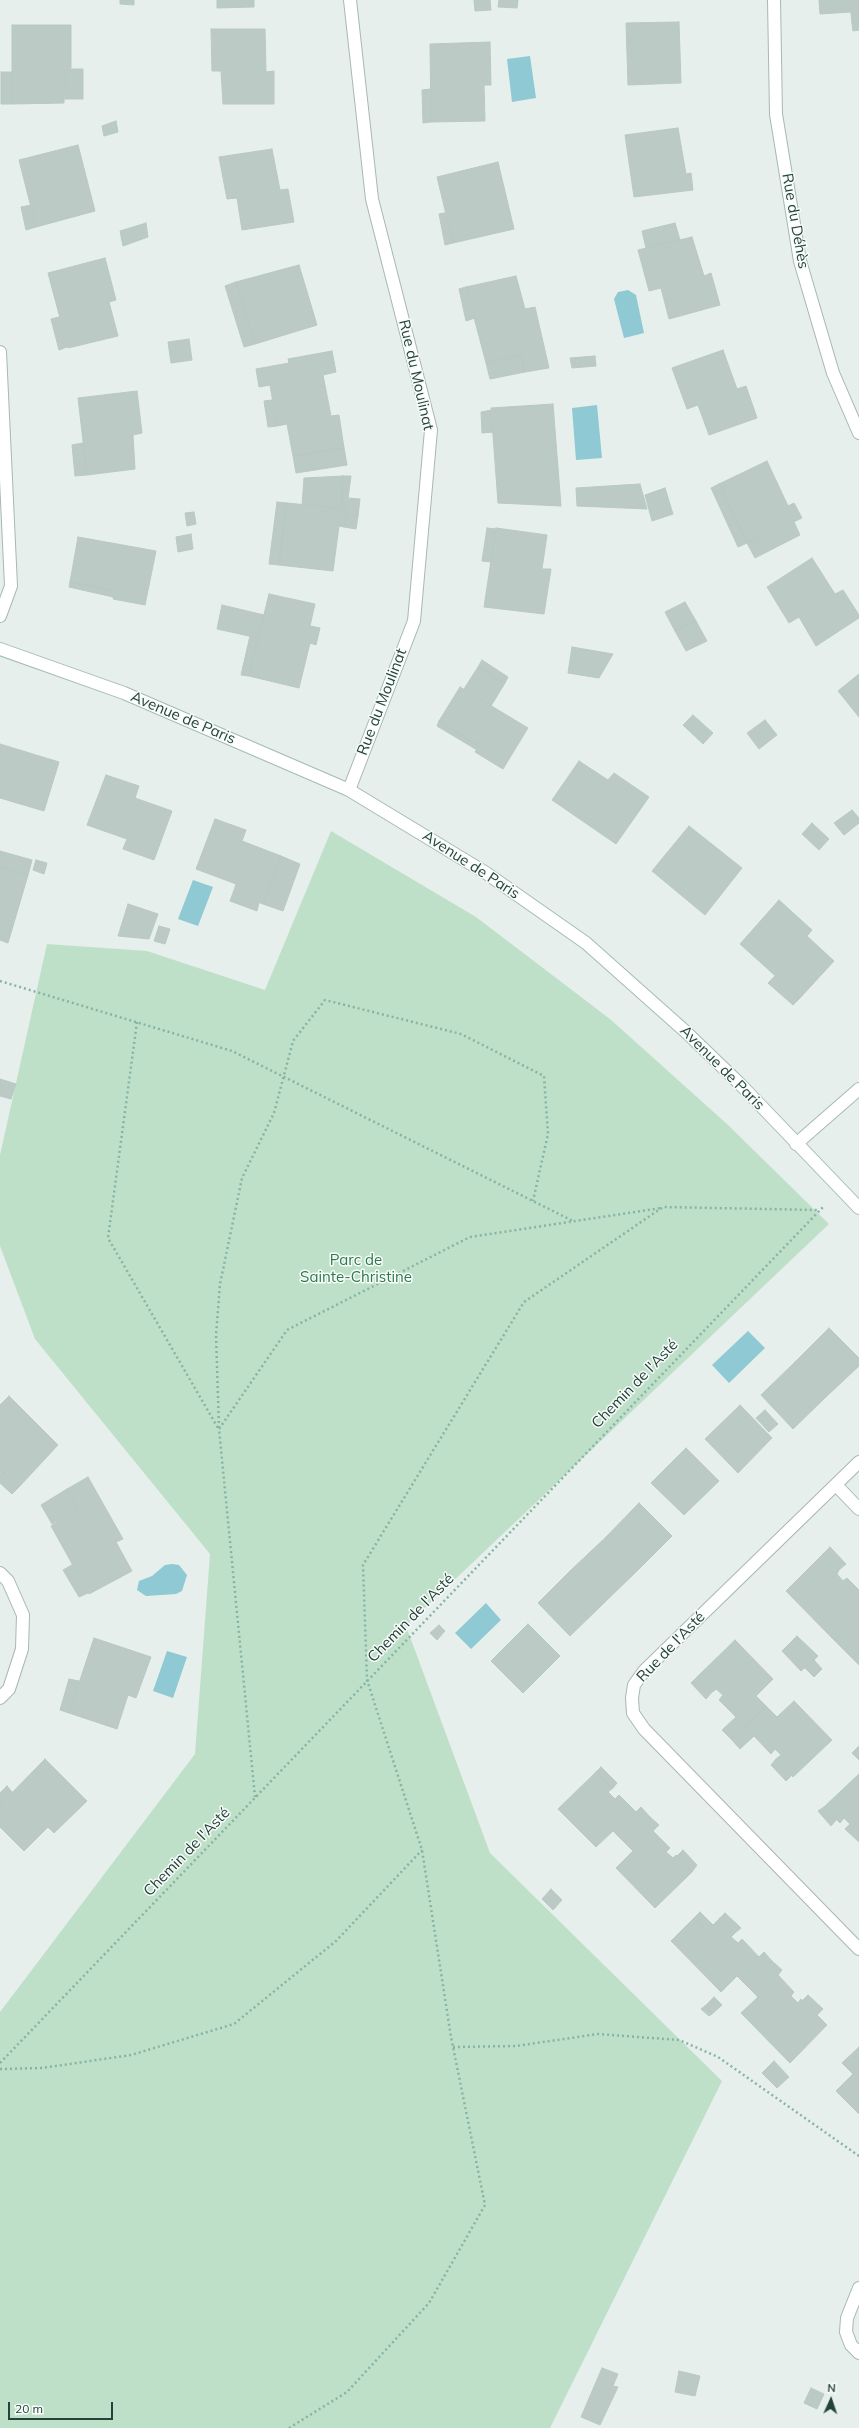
<!DOCTYPE html>
<meta charset="utf-8">
<style>
body{margin:0}
#map{position:relative;width:859px;height:2428px;overflow:hidden;background:#e6efeb;font-family:Mulish,sans-serif}
canvas{display:block}
.north{position:absolute;left:811px;top:2380px;width:40px;height:40px;-webkit-text-stroke:3px #f7fbf9;paint-order:stroke;rotate:3deg;font-size:11px;font-weight:700;line-height:16px;text-align:center;color:#24423a}
.north::after{content:'';display:block;margin:auto;width:14px;height:18px;background:#24423a;clip-path:polygon(50% 0,100% 100%,50% 72%,0 100%)}
.scale{position:absolute;left:8px;top:2402px;width:105px;height:18px;box-sizing:border-box;border:2px solid #24423a;border-top:0;padding-left:5px;font-size:12px;line-height:14px;white-space:nowrap;color:#24423a;-webkit-text-stroke:3px #f7fbf9;paint-order:stroke}
</style>
<div id="map">
<canvas width="859" height="2428"></canvas>
<div class="north">N</div>
<div class="scale">20 m</div>
</div>
<script>
const c = document.querySelector('canvas').getContext('2d');
c.lineJoin = 'round';
function fillPath(path, color) { c.fillStyle = color; c.fill(path, 'evenodd'); }
const toPath = rows => new Path2D(rows.map(r => 'M' + r).join(''));
function strokePath(path, color, width, dash) { c.strokeStyle = color; c.lineWidth = width; c.lineCap = dash ? 'butt' : 'round'; c.setLineDash(dash || []); c.stroke(path); }
function write(font, color, halo, rows, align = 'center') {
  c.font = font + ' Mulish,sans-serif'; c.lineWidth = 3; c.setLineDash([]); c.textBaseline = 'middle'; c.strokeStyle = halo; c.fillStyle = color; for (const [text, x, y, turn = 0] of rows) {
    c.save(); c.translate(x, y); c.rotate((+turn || 0) * Math.PI / 180); c.textAlign = isNaN(turn) ? turn : align; if (halo) c.strokeText(text, 0, 0); c.fillText(text, 0, 0); c.restore();
  }
}
fillPath(toPath([
 [331,831,476,917,610,1019,727,1124,829,1224,406,1626,490,1853,722,2081,550,2428,0,2428,0,2012,195,1754,210,1554,35,1339,0,1246,0,1155,47,944,147,951,265,990]
]), '#bfe0c8');
fillPath(toPath([
 [530,56,536,98,512,102,507,59],
 [628,290,636,295,644,333,624,338,614,299,618,292],
 [597,405,602,458,576,460,572,408],
 [193,880,213,887,198,926,178,919],
 [748,1331,765,1348,729,1383,712,1365],
 [172,1564,179,1565,187,1575,182,1591,176,1594,146,1596,137,1590,139,1581,152,1576,165,1565],
 [486,1603,501,1620,471,1649,455,1633],
 [167,1651,187,1657,173,1698,153,1691]
]), '#8ec9d4');
const building = toPath([
 [120,0,134,0,134,5,120,4,120,0],
 [217,0,254,0,254,7,217,8,217,0],
 [474,0,490,0,491,10,475,11,474,0],
 [499,0,518,0,517,8,498,7,499,0],
 [819,0,859,0,859,23,852,23,851,12,820,14,819,0],
 [679,22,681,83,628,85,626,23,679,22],
 [852,23,859,23,859,30,853,31,852,23],
 [12,25,71,25,71,68,65,69,64,103,12,104,12,25],
 [211,29,265,29,266,72,274,71,274,104,223,104,221,71,212,71,211,29],
 [490,42,491,85,484,85,485,121,431,122,430,44,490,42],
 [65,69,83,69,83,99,65,99,65,69],
 [1,72,12,72,12,104,1,104,1,72],
 [431,89,431,122,423,123,422,90,431,89],
 [116,121,118,132,104,136,102,126,116,121],
 [678,128,686,174,691,173,693,190,634,197,625,135,678,128],
 [78,145,95,211,36,227,19,160,78,145],
 [272,149,280,190,288,189,294,222,242,230,237,198,227,199,219,157,272,149],
 [498,162,514,229,453,243,437,177,498,162],
 [31,205,36,227,26,230,21,207,31,205],
 [445,213,453,243,445,245,439,214,445,213],
 [146,223,148,237,123,246,120,231,146,223],
 [675,223,680,240,646,248,642,231,675,223],
 [692,237,704,276,711,273,720,305,669,319,661,288,649,291,638,250,692,237],
 [105,258,116,300,109,302,118,336,68,348,48,273,105,258],
 [299,265,317,325,255,344,236,282,299,265],
 [516,276,525,309,535,307,549,368,525,372,521,355,486,363,466,287,516,276],
 [236,282,255,344,244,347,225,286,236,282],
 [466,287,475,318,466,321,459,289,466,287],
 [59,317,67,347,59,350,51,319,59,317],
 [189,339,192,360,171,363,168,342,189,339],
 [723,350,737,389,746,386,757,418,709,435,698,405,687,409,672,368,723,350],
 [332,351,336,372,323,375,331,416,339,415,344,448,293,456,287,424,277,426,270,385,259,387,256,369,289,363,288,359,332,351],
 [521,355,525,372,490,379,486,363,521,355],
 [595,356,596,366,572,368,570,358,595,356],
 [137,391,142,433,133,435,135,469,87,475,78,398,137,391],
 [272,400,277,426,268,427,264,401,272,400],
 [553,404,561,506,498,503,491,408,553,404],
 [492,410,493,432,482,433,481,412,492,410],
 [83,443,87,475,75,476,72,445,83,443],
 [344,448,347,465,296,473,293,456,344,448],
 [767,461,788,506,794,503,802,518,747,543,719,484,767,461],
 [343,476,341,508,302,505,304,478,343,476],
 [343,476,351,476,348,498,360,499,358,516,346,515,347,509,341,508,343,476],
 [640,484,647,509,577,506,576,488,640,484],
 [719,484,747,543,738,547,711,488,719,484],
 [665,488,673,514,652,521,645,495,665,488],
 [277,502,287,503,279,565,269,564,277,502],
 [287,503,347,509,344,527,339,526,333,571,279,565,287,503],
 [194,512,196,524,187,526,185,513,194,512],
 [346,515,358,516,356,529,344,527,346,515],
 [794,522,800,535,755,558,747,543,794,522],
 [487,528,496,529,491,562,482,561,487,528],
 [496,528,547,535,542,569,551,569,544,614,484,607,496,528],
 [191,534,193,549,178,552,176,537,191,534],
 [78,537,156,551,145,605,113,599,115,591,70,582,78,537],
 [812,558,835,594,843,590,859,615,859,618,816,646,799,617,789,623,767,587,812,558],
 [70,582,115,591,113,597,69,587,70,582],
 [269,594,315,604,310,626,320,628,316,645,310,643,299,688,249,676,269,594],
 [685,602,696,621,675,631,665,612,685,602],
 [222,605,264,615,258,638,217,629,222,605],
 [696,621,707,641,686,651,675,631,696,621],
 [250,636,258,638,249,676,241,675,250,636],
 [572,647,613,654,599,678,568,673,572,647],
 [482,660,508,677,505,683,478,667,482,660],
 [478,667,505,683,491,706,464,689,478,667],
 [859,674,859,717,838,691,859,674],
 [460,687,528,728,503,769,475,752,479,746,439,721,460,687],
 [693,715,713,733,703,744,683,725,693,715],
 [765,720,777,735,759,749,747,733,765,720],
 [439,721,479,746,477,750,437,726,439,721],
 [0,744,59,762,44,811,0,798,0,744],
 [579,761,608,780,614,773,649,797,616,844,552,800,579,761],
 [106,775,139,786,135,798,172,811,154,860,123,849,127,839,87,825,106,775],
 [852,810,859,818,859,823,844,835,834,823,852,810],
 [215,819,246,830,242,841,281,856,263,904,233,893,236,884,196,869,215,819],
 [812,823,829,839,819,850,802,834,812,823],
 [689,826,742,868,705,915,652,871,689,826],
 [0,851,32,860,28,875,0,867,0,851],
 [281,856,300,864,283,911,263,904,281,856],
 [36,860,47,863,44,874,33,870,36,860],
 [0,867,28,875,8,943,0,940,0,867],
 [233,893,259,902,257,911,230,901,233,893],
 [779,900,812,930,807,936,834,961,800,998,740,944,779,900],
 [128,904,158,914,149,939,118,936,128,904],
 [159,926,170,929,165,944,154,941,159,926],
 [775,976,800,998,793,1005,768,983,775,976],
 [0,1079,16,1084,11,1099,0,1096,0,1079],
 [829,1328,859,1358,859,1366,828,1395,795,1362,829,1328],
 [795,1362,828,1395,793,1429,761,1395,795,1362],
 [9,1396,58,1445,18,1488,0,1470,0,1405,9,1396],
 [740,1405,772,1438,738,1473,705,1439,740,1405],
 [765,1410,778,1424,769,1432,756,1418,765,1410],
 [686,1448,719,1481,684,1515,651,1483,686,1448],
 [1,1470,18,1488,12,1494,0,1483,1,1470],
 [88,1477,123,1539,116,1542,132,1571,89,1594,51,1526,78,1509,67,1489,88,1477],
 [67,1489,78,1509,52,1524,41,1505,67,1489],
 [639,1503,672,1536,638,1570,606,1537,639,1503],
 [606,1537,638,1570,603,1604,570,1571,606,1537],
 [830,1547,846,1564,839,1570,823,1554,830,1547],
 [823,1554,839,1570,837,1574,843,1581,847,1578,859,1590,859,1616,834,1640,786,1591,823,1554],
 [72,1565,88,1593,79,1597,63,1570,72,1565],
 [570,1571,603,1604,570,1636,538,1603,570,1571],
 [859,1616,859,1665,834,1640,859,1616],
 [528,1624,560,1656,523,1693,491,1661,528,1624],
 [439,1625,445,1631,437,1640,430,1633,439,1625],
 [797,1636,818,1656,814,1660,794,1639,797,1636],
 [94,1638,151,1657,136,1698,128,1695,117,1729,69,1713,94,1638],
 [794,1639,814,1660,801,1671,782,1651,794,1639],
 [735,1640,773,1679,756,1696,766,1706,731,1739,722,1730,736,1717,719,1700,723,1695,716,1689,713,1692,697,1677,735,1640],
 [814,1660,822,1669,814,1677,805,1668,814,1660],
 [697,1677,712,1692,706,1699,691,1683,697,1677],
 [69,1679,79,1681,69,1713,60,1710,69,1679],
 [794,1701,832,1740,793,1777,776,1759,781,1755,775,1749,771,1754,754,1736,740,1749,731,1739,766,1706,777,1717,794,1701],
 [859,1746,859,1760,852,1753,859,1746],
 [45,1759,87,1801,54,1833,48,1827,24,1851,0,1827,0,1805,45,1759],
 [776,1759,792,1775,786,1781,771,1765,776,1759],
 [601,1767,617,1783,613,1788,596,1772,601,1767],
 [596,1772,613,1788,608,1792,615,1799,619,1795,636,1812,641,1807,650,1817,624,1842,613,1831,596,1847,558,1809,596,1772],
 [859,1774,859,1842,845,1829,850,1824,844,1818,840,1823,824,1807,859,1774],
 [7,1786,12,1792,0,1805,0,1793,7,1786],
 [824,1807,837,1819,831,1826,818,1811,824,1807],
 [650,1817,659,1825,653,1831,670,1848,666,1852,673,1858,676,1855,692,1872,655,1908,616,1868,633,1851,624,1842,650,1817],
 [683,1850,697,1865,692,1872,677,1856,683,1850],
 [551,1889,562,1900,553,1910,542,1899,551,1889],
 [700,1912,713,1925,707,1931,693,1919,700,1912],
 [725,1913,741,1928,735,1933,720,1918,725,1913],
 [720,1918,735,1933,731,1937,738,1943,742,1939,759,1957,764,1952,772,1961,747,1986,737,1976,721,1992,671,1941,693,1919,707,1931,720,1918],
 [772,1961,782,1970,778,1975,794,1992,791,1996,798,2003,801,1999,827,2025,790,2063,741,2013,758,1997,747,1986,772,1961],
 [808,1995,823,2009,817,2015,802,2001,808,1995],
 [714,1997,722,2005,712,2014,705,2006,714,1997],
 [705,2006,712,2014,709,2016,701,2009,705,2006],
 [859,2047,859,2114,836,2091,853,2074,842,2063,859,2047],
 [774,2061,789,2077,777,2088,762,2073,774,2061],
 [602,2368,618,2374,613,2386,618,2387,600,2425,581,2417,602,2368],
 [679,2371,700,2376,695,2396,675,2392,679,2371],
 [811,2388,824,2394,817,2409,804,2403,811,2388]
]);
fillPath(building, '#bbcac4');
strokePath(building, '#b8c9c2', 1);
const street = toPath([
 [774,0,776,114,800,261,833,373,859,433],
 [0,352,11,586,0,616],
 [349,790,414,621,431,430,372,199,350,0],
 [796,1144,859,1089],
 [859,1462,644,1671,634,1685,632,1698,633,1713,644,1729,859,1949],
 [836,1485,859,1509],
 [0,1573,8,1581,23,1615,22,1649,9,1689,0,1698],
 [859,2288,847,2318,846,2332,851,2345,859,2353]
]);
const secondary = toPath([
 [0,649,124,693,349,790,486,873,586,943,686,1032,740,1084,859,1208]
]);
strokePath(street, '#a8b8b2', 14);
strokePath(secondary, '#a4bbb3', 14);
strokePath(toPath([
 [0,981,232,1051,573,1221],
 [137,1022,108,1238,218,1428],
 [219,1428,216,1335,220,1284,242,1178,274,1113,293,1041,325,1000,461,1034,544,1076,548,1134,533,1201],
 [255,1797,219,1429,287,1330,470,1237,661,1208],
 [453,2047,516,2046,598,2034,679,2040,718,2057,859,2156],
 [0,2063,823,1207],
 [0,2069,42,2068,131,2055,234,2024,336,1941,422,1850],
 [289,2428,347,2392,429,2303,485,2205,451,2037,422,1850,367,1680,363,1565,524,1302,663,1207,818,1210]
]), '#86b3a5', 2.5, [2, 3]);
strokePath(street, '#fff', 12);
strokePath(secondary, '#fff', 12);
write('15px', '#24423a', '#f7fbf9', [
 ["Rue du Déhès",795,221,80],
 ["Rue du Moulinat",416,375,77],
 ["Rue du Moulinat",382,702,-69],
 ["Avenue de Paris",183,718,23],
 ["Avenue de Paris",471,865,33],
 ["Avenue de Paris",722,1068,45],
 ["Chemin de l'Asté",635,1384,-46],
 ["Chemin de l'Asté",411,1618,-46],
 ["Rue de l'Asté",671,1647,-46],
 ["Chemin de l'Asté",187,1852,-46]
]);
write('15px', '#2d7a4b', '#f7fbf9', [
 ["Parc de",356,1260],
 ["Sainte-Christine",356,1277]
]);
</script>
